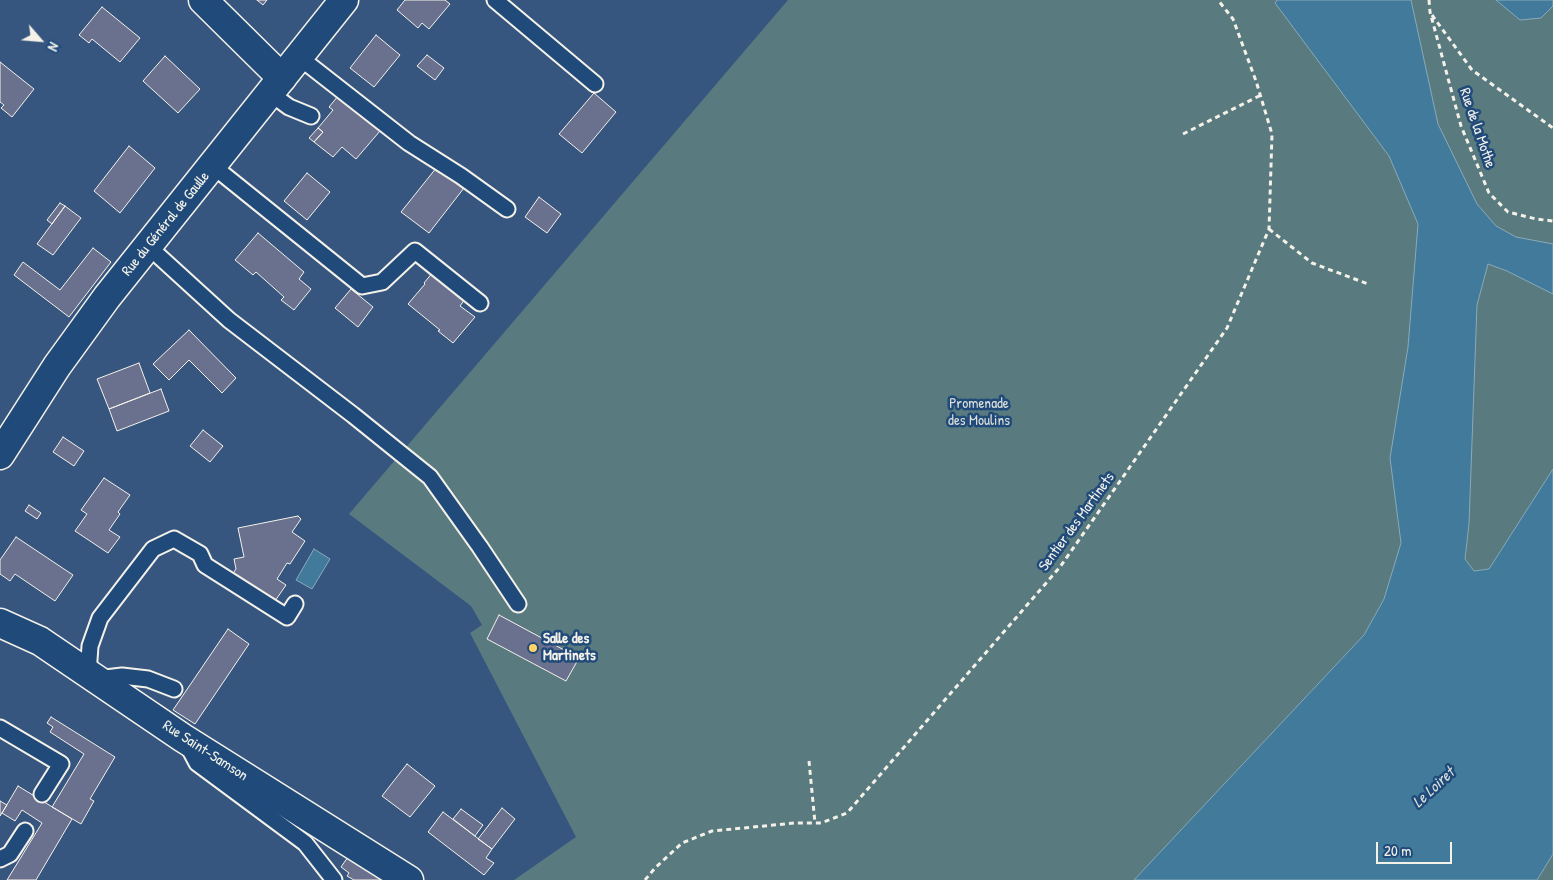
<!DOCTYPE html>
<meta charset="utf-8">
<style>
body{margin:0}
#map{position:relative;width:1553px;height:880px;overflow:hidden;background:#365680;font-family:"Patrick Hand",sans-serif}
canvas{display:block}
.north{position:absolute;left:15px;top:15px;width:50px;height:50px;-webkit-text-stroke:4px #1f4a7a;paint-order:stroke;rotate:117deg;font-size:14px;font-weight:700;line-height:20px;text-align:center;color:#f4f1e8}
.north::after{content:'';display:block;margin:auto;width:18px;height:22px;background:#f4f1e8;clip-path:polygon(50% 0,100% 100%,50% 72%,0 100%)}
.scale{position:absolute;left:1376px;top:842px;width:76px;height:22px;box-sizing:border-box;border:2px solid #f4f1e8;border-top:0;padding-left:6px;font-size:15px;line-height:18px;white-space:nowrap;color:#f4f1e8;-webkit-text-stroke:4px #1f4a7a;paint-order:stroke}
</style>
<div id="map">
<canvas width="1553" height="880"></canvas>
<div class="north">N</div>
<div class="scale">20 m</div>
</div>
<script>
const c = document.querySelector('canvas').getContext('2d');
c.lineJoin = 'round';
function fillPath(path, color) { c.fillStyle = color; c.fill(path, 'evenodd'); }
const toPath = rows => new Path2D(rows.map(r => 'M' + r).join(''));
function strokePath(path, color, width, dash) { c.strokeStyle = color; c.lineWidth = width; c.lineCap = dash ? 'butt' : 'round'; c.setLineDash(dash || []); c.stroke(path); }
function write(font, color, halo, rows, align = 'center') {
  c.font = font + ' "Patrick Hand",sans-serif'; c.lineWidth = 5; c.setLineDash([]); c.textBaseline = 'middle'; c.strokeStyle = halo; c.fillStyle = color; for (const [text, x, y, turn = 0] of rows) {
    c.save(); c.translate(x, y); c.rotate((+turn || 0) * Math.PI / 180); c.textAlign = isNaN(turn) ? turn : align; if (halo) c.strokeText(text, 0, 0); c.fillText(text, 0, 0); c.restore();
  }
}
fillPath(toPath([
 [788,0,1553,0,1553,469,1489,569,1474,571,1465,559,1469,524,1388,588,1384,599,1364,635,1134,880,514,880,576,837,470,633,482,625,471,606,349,514],
 [1553,854,1553,880,1537,880,1540,874]
]), '#597a7f');
const water = toPath([
 [1277,0,1411,0,1438,124,1477,204,1496,226,1516,237,1553,244,1553,294,1507,271,1488,264,1477,305,1469,524,1465,559,1474,571,1489,569,1553,469,1553,854,1537,880,1134,880,1364,635,1384,599,1401,543,1390,458,1408,347,1418,224,1389,156,1275,3,1277,0],
 [1496,0,1553,0,1553,6,1541,18,1520,20,1496,0],
 [314,549,330,559,312,589,296,580,314,549]
]);
fillPath(water, '#417a9b');
strokePath(water, '#89aaba', 1);
const building = toPath([
 [257,0,267,0,263,5,257,0],
 [405,0,445,0,450,4,429,29,422,23,418,28,397,10,405,0],
 [102,7,140,38,120,62,92,39,89,43,79,35,102,7],
 [376,35,400,55,374,87,350,68,376,35],
 [427,55,444,68,435,80,417,66,427,55],
 [165,56,200,89,178,113,143,81,165,56],
 [0,62,34,89,12,117,1,108,4,105,0,102,0,62],
 [594,93,616,112,582,153,559,134,594,93],
 [338,96,380,131,356,159,342,147,333,157,314,142,323,132,318,128,333,110,329,107,338,96],
 [318,128,323,132,314,142,309,138,318,128],
 [129,146,155,168,120,213,94,191,129,146],
 [437,167,464,188,429,233,401,212,437,167],
 [307,173,330,192,307,220,284,201,307,173],
 [539,197,561,214,547,233,525,217,539,197],
 [60,203,65,206,52,224,47,220,60,203],
 [65,206,81,218,53,255,37,244,65,206],
 [258,233,304,272,299,279,311,289,294,310,281,300,284,297,256,272,253,275,235,260,258,233],
 [93,248,111,262,69,317,14,275,23,262,60,290,93,248],
 [433,272,465,299,460,306,475,317,453,343,438,331,440,330,408,304,425,284,424,283,433,272],
 [351,289,373,307,358,327,335,308,351,289],
 [189,330,236,378,222,393,189,360,169,380,153,364,189,330],
 [139,363,150,393,109,409,97,379,139,363],
 [161,389,169,411,117,431,109,409,161,389],
 [203,430,223,446,210,462,190,446,203,430],
 [63,437,84,451,74,466,53,452,63,437],
 [104,478,130,495,118,512,120,514,109,530,120,537,108,553,75,531,87,514,81,510,104,478],
 [29,505,41,513,37,519,25,511,29,505],
 [298,516,301,519,292,532,305,541,290,564,287,563,277,579,286,585,273,604,231,576,236,569,234,559,244,557,238,528,298,516],
 [16,537,73,575,55,601,15,574,10,581,0,574,0,560,16,537],
 [499,615,579,658,566,681,487,639,499,615],
 [228,629,249,644,195,724,173,710,228,629],
 [51,717,115,757,90,799,94,801,81,824,52,807,84,754,50,732,53,727,47,723,51,717],
 [407,764,435,786,410,817,382,796,407,764],
 [18,786,72,819,36,880,7,880,42,823,22,810,15,821,2,813,18,786],
 [0,801,7,805,0,816,0,801],
 [502,808,515,819,492,849,478,839,502,808],
 [461,809,483,825,475,836,453,819,461,809],
 [443,812,492,849,486,858,494,863,484,875,428,832,443,812],
 [348,857,392,880,354,880,347,876,349,873,341,867,348,857]
]);
fillPath(building, '#6a718f');
strokePath(building, '#f4f1e8', 1);
const lane = toPath([
 [495,0,595,84],
 [299,57,409,143,461,176,507,209],
 [270,93,289,107,311,116],
 [213,166,362,286,382,282,415,251,480,303],
 [149,247,229,320,353,415,430,477,480,547,518,604],
 [88,674,90,646,100,618,153,549,174,539,200,554,205,565,287,617,295,604],
 [97,679,122,676,148,679,174,689],
 [0,728,61,764,42,794],
 [188,746,197,763,305,843,334,880],
 [0,859,10,854,25,831]
]);
const street = toPath([
 [203,0,282,78],
 [0,623,40,641,183,738,409,880]
]);
const secondary = toPath([
 [0,455,57,366,107,297,344,0]
]);
strokePath(lane, '#f4f1e8', 19);
strokePath(street, '#f4f1e8', 31);
strokePath(secondary, '#f4f1e8', 31);
strokePath(toPath([
 [1429,0,1430,12,1461,126,1489,193,1508,212,1536,219,1553,221],
 [1432,15,1472,70,1553,128],
 [1183,134,1261,95],
 [1269,229,1312,263,1368,284],
 [809,761,815,823],
 [645,880,655,868,682,843,712,831,795,823,821,823,847,813,1060,567,1227,328,1269,229,1272,134,1256,81,1233,19,1218,0]
]), '#f4f1e8', 3, [5, 4]);
strokePath(lane, '#1f4a7a', 15);
strokePath(street, '#1f4a7a', 28);
strokePath(secondary, '#1f4a7a', 28);
for (const [x, y, r, color] of [
 [533,648,5,"#ffd166"]
]) { const dot = new Path2D(); dot.arc(x, y, r, 0, 2 * Math.PI); c.fillStyle = color; c.fill(dot); strokePath(dot, '#1f4a7a', 2); }
write('15px', '#f4f1e8', '#1f4a7a', [
 ["Rue de la Mothe",1477,128,71],
 ["Rue du Général de Gaulle",166,224,-51],
 ["Sentier des Martinets",1077,522,-54],
 ["Rue Saint-Samson",205,751,33]
]);
write('15px', '#dddfd8', '#1f4a7a', [
 ["Promenade",979,404],
 ["des Moulins",979,421]
]);
write('bold 15px', '#f4f1e8', '#1f4a7a', [
 ["Salle des",543,639],
 ["Martinets",543,656]
], 'left');
write('italic 16px', '#d9dfdc', '#1f4a7a', [
 ["Le Loiret",1434,788,-43]
]);
</script>
